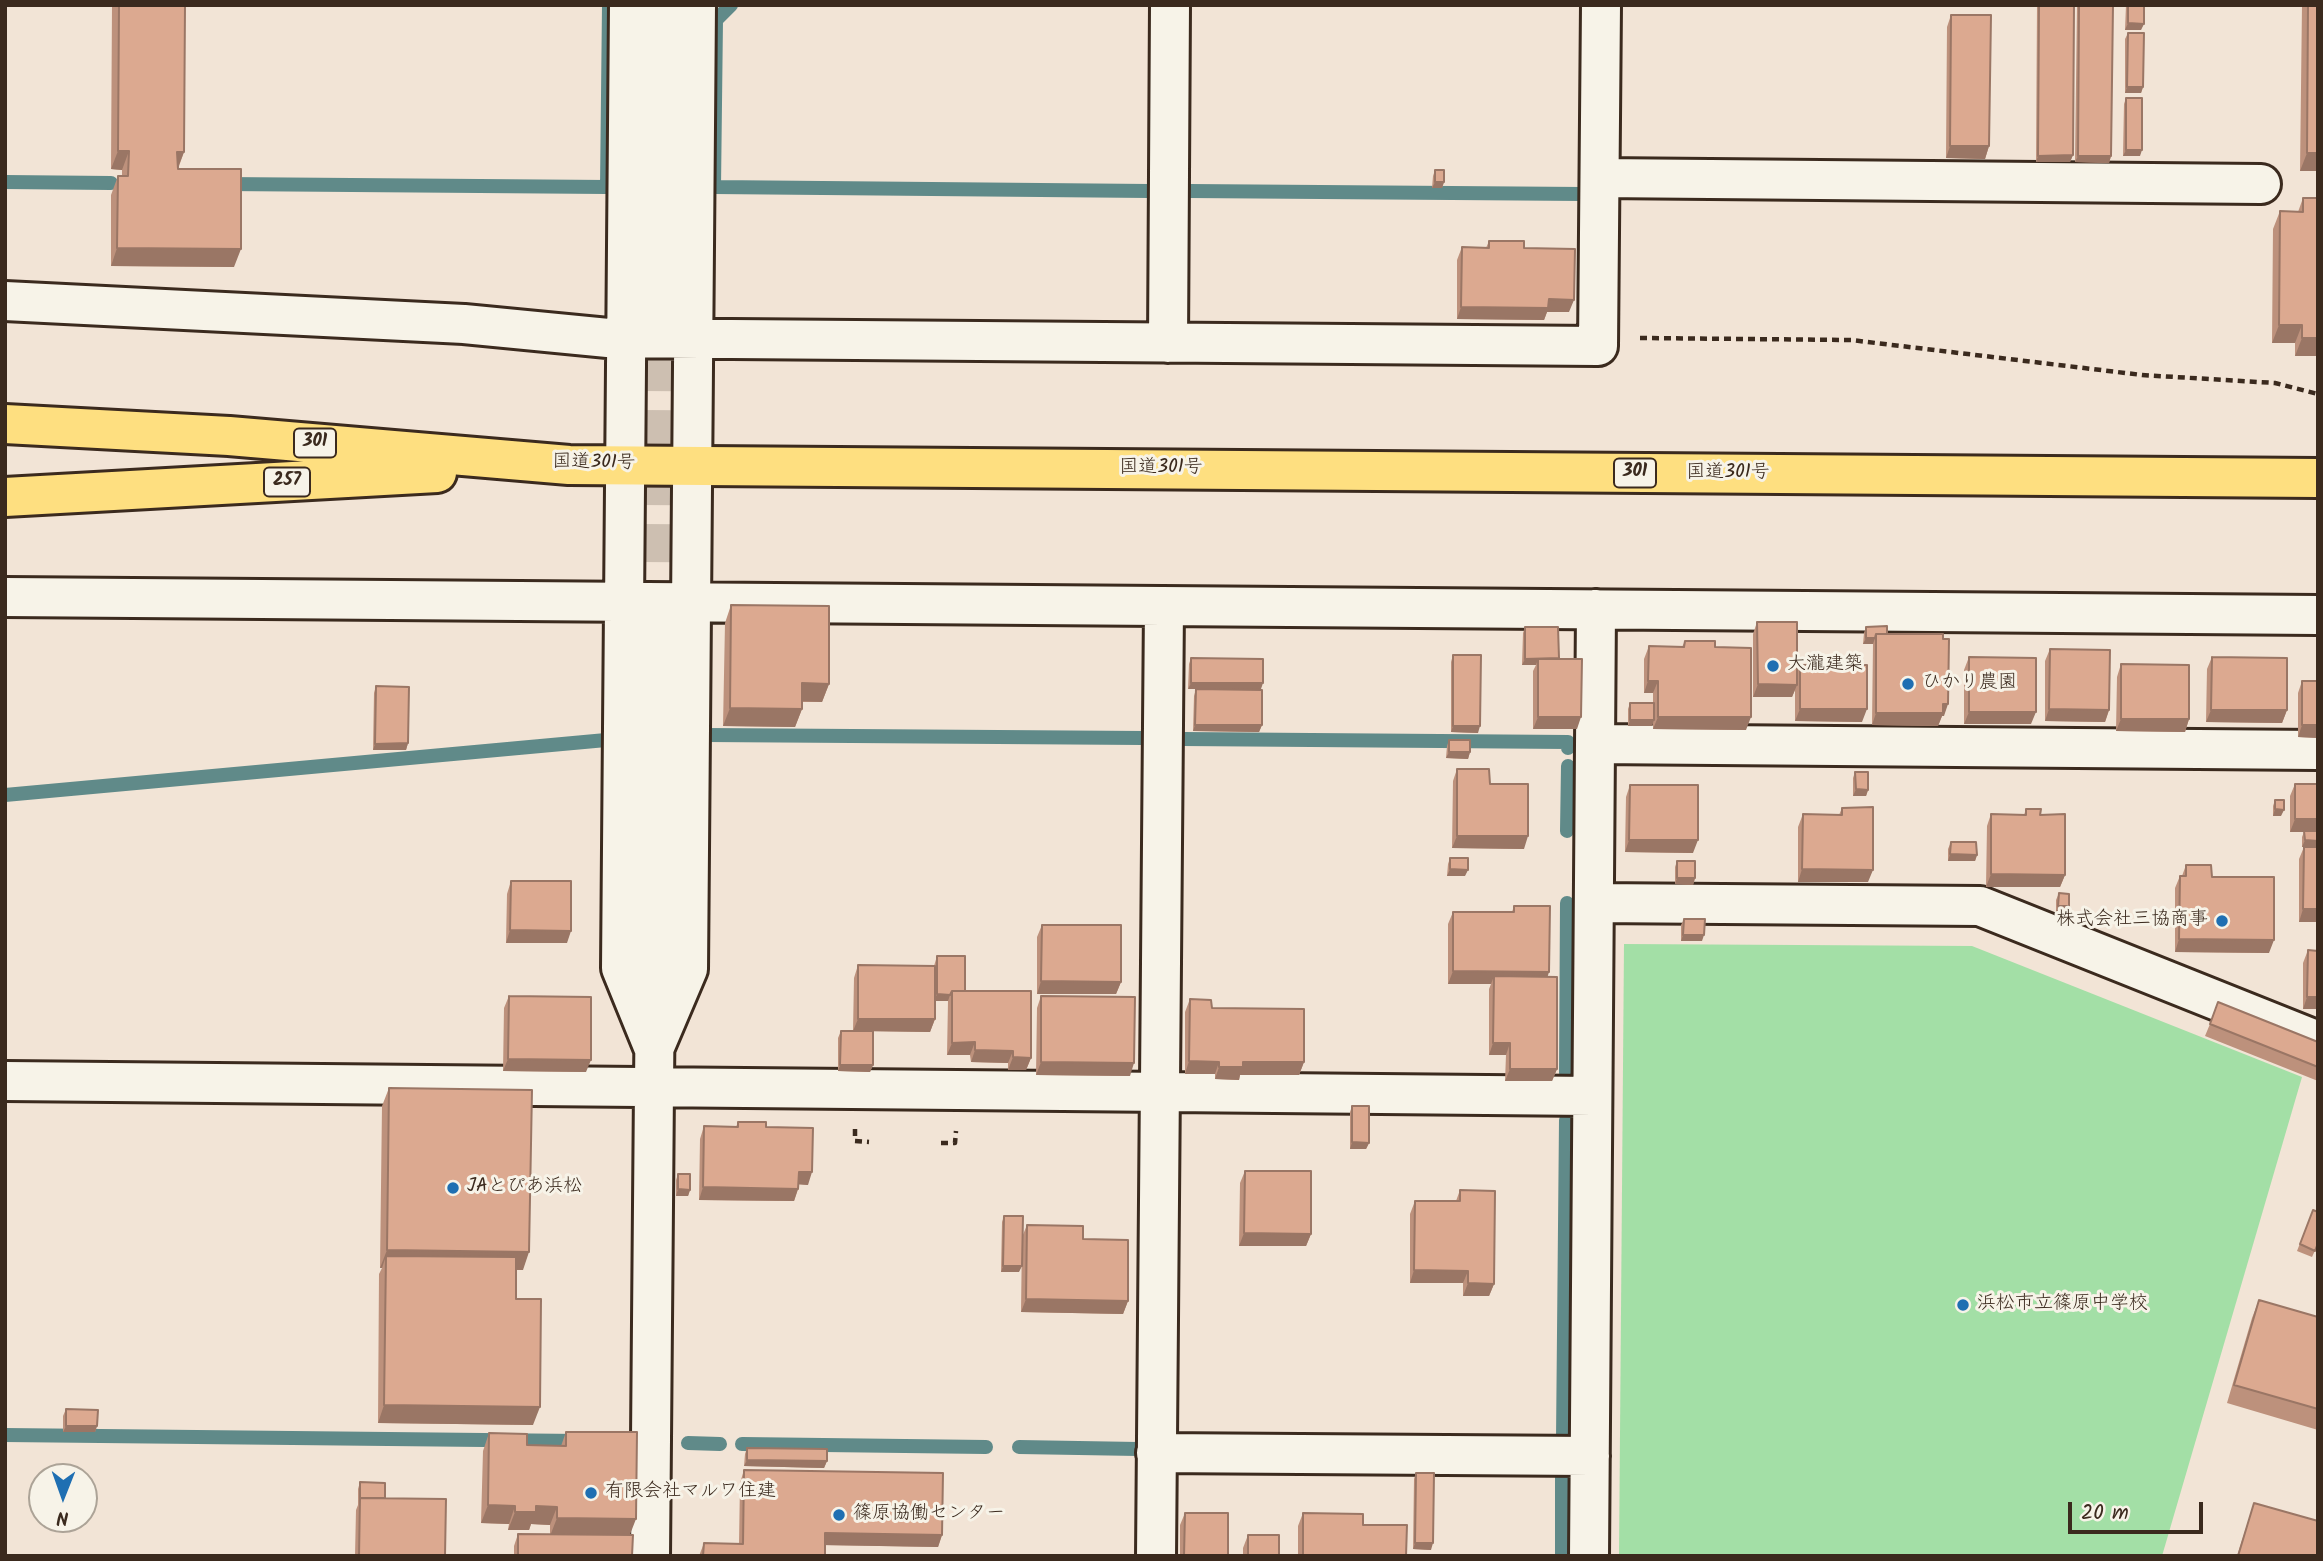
<!DOCTYPE html>
<meta charset="utf-8">
<style>
body{margin:0}
#map{position:relative;width:2323px;height:1561px;overflow:hidden;background:#f2e4d6;font-family:Kalam,sans-serif}
canvas{display:block}
.frame{position:absolute;inset:0;border:7px solid #3b2a1e;pointer-events:none}
.north{position:absolute;left:28px;top:1463px;width:70px;height:70px;box-sizing:border-box;background:#f7f3e8;border:2px solid #aca397;border-radius:50%;rotate:181deg;font-size:19px;font-weight:700;line-height:28px;text-align:center;color:#3b2a1e}
.north::after{content:'';display:block;margin:auto;width:24px;height:32px;background:#1f6fb2;clip-path:polygon(50% 0,100% 100%,50% 72%,0 100%)}
.scale{position:absolute;left:2068px;top:1502px;width:135px;height:32px;box-sizing:border-box;border:4px solid #3b2a1e;border-top:0;padding-left:9px;font-size:21px;line-height:24px;white-space:nowrap;color:#3b2a1e;-webkit-text-stroke:5px #f7f3e8;paint-order:stroke}
</style>
<div id="map">
<canvas width="2323" height="1561"></canvas>
<div class="frame"></div>
<div class="north">N</div>
<div class="scale">20 m</div>
</div>
<script>
const c = document.querySelector('canvas').getContext('2d');
c.lineJoin = 'round';
function fillPath(path, color) { c.fillStyle = color; c.fill(path, 'evenodd'); }
const toPath = rows => new Path2D(rows.map(r => 'M' + r).join(''));
function strokePath(path, color, width, dash) { c.strokeStyle = color; c.lineWidth = width; c.lineCap = dash ? 'butt' : 'round'; c.setLineDash(dash || []); c.stroke(path); }
function write(font, color, halo, rows, align = 'center') {
  c.font = font + ' Kalam,"Klee One",sans-serif'; c.lineWidth = 6; c.setLineDash([]); c.textBaseline = 'middle'; c.strokeStyle = halo; c.fillStyle = color; for (const [text, x, y, turn = 0] of rows) {
    c.save(); c.translate(x, y); c.rotate((+turn || 0) * Math.PI / 180); c.textAlign = isNaN(turn) ? turn : align; if (halo) c.strokeText(text, 0, 0); c.fillText(text, 0, 0); c.restore();
  }
}
fillPath(toPath([
 [1624,944,1972,946,2302,1077,2162,1556,1619,1556]
]), '#a3dfa6');
strokePath(toPath([
 [731,5,716,20,714,187,1149,191],
 [5,182,111,183],
 [224,184,607,187,609,5],
 [1189,191,1583,194],
 [707,735,1143,738],
 [1183,739,1568,742,1568,748],
 [5,795,606,740],
 [1567,831,1568,766],
 [1566,1073,1567,903],
 [5,1435,580,1441],
 [1563,1439,1566,1120],
 [688,1443,720,1444],
 [742,1444,986,1447],
 [1019,1447,1138,1449],
 [1562,1556,1562,1472]
]), '#608a89', 14);
strokePath(toPath([
 [658,619,660,312]
]), '#cdbfb1', 38, [38, 19]);
const minor = toPath([
 [629,5,621,968,654,1049],
 [1600,178,2261,184],
 [5,301,464,324,608,338,1598,346,1601,5],
 [660,312,662,5],
 [1168,343,1170,5],
 [5,597,2318,615],
 [1595,744,2318,750],
 [1594,903,1980,906,2318,1041],
 [654,1049,688,969,696,5],
 [5,1081,1592,1096],
 [1156,1453,1590,1456],
 [650,1556,658,619],
 [1156,1556,1164,606],
 [1589,1556,1596,609]
]);
const highway = toPath([
 [5,424,229,436,569,465,2318,478],
 [5,497,437,473]
]);
strokePath(minor, '#3b2a1e', 44);
strokePath(highway, '#3b2a1e', 44);
strokePath(toPath([
 [1640,338,1851,340,2142,375,2275,383,2318,394],
 [855,1129,855,1141,869,1142],
 [941,1143,955,1143,956,1131]
]), '#3b2a1e', 4.5, [7, 5]);
strokePath(minor, '#f7f3e8', 38);
strokePath(highway, '#fedf80', 38);
fillPath(toPath([
 [112,5,185,5,184,152,178,169,234,267,111,266,111,195,118,176,122,176,122,170,111,169],
 [2037,5,2074,5,2073,155,2070,162,2036,162],
 [2077,5,2113,5,2111,156,2109,163,2075,162],
 [2126,5,2144,5,2141,30,2125,30],
 [2302,5,2318,5,2318,171,2300,171],
 [1951,15,1989,146,1985,159,1946,158,1947,27],
 [2128,33,2143,87,2141,93,2125,93,2125,39],
 [2126,98,2140,156,2123,156,2124,104],
 [1435,170,1444,182,1442,188,1432,188,1433,176],
 [2303,198,2318,198,2318,356,2295,356,2295,343,2272,343,2273,229,2280,211,2298,212],
 [1489,241,1524,248,1569,312,1547,312,1544,320,1457,319,1457,260,1462,247,1486,248],
 [731,605,829,684,822,702,802,702,802,709,795,727,723,726,725,623],
 [1757,622,1797,672,1800,665,1862,722,1795,721,1795,690,1792,697,1753,697,1753,634],
 [1525,627,1558,659,1577,729,1533,729,1533,671,1536,665,1522,665,1523,633],
 [1866,627,1887,634,1944,716,1942,716,1938,726,1872,725,1873,644,1863,644,1864,633],
 [1685,641,1715,647,1746,730,1653,729,1653,721,1652,726,1628,726,1628,709,1630,703,1653,703,1653,693,1644,693,1644,659,1649,646,1682,647],
 [2050,649,2109,710,2105,722,2045,721,2045,661],
 [1453,655,1478,733,1451,732,1451,662],
 [1969,657,2031,724,1964,724,1964,670],
 [2212,657,2287,710,2282,723,2206,722,2207,669],
 [1191,658,1263,659,1188,689,1189,664],
 [2121,664,2189,719,2185,732,2116,731,2117,677],
 [2302,681,2318,681,2318,738,2298,737,2298,693],
 [376,686,408,743,406,750,373,750,374,693],
 [1196,689,1262,725,1259,732,1193,731,1194,696],
 [1449,740,1470,752,1468,759,1446,758,1447,746],
 [1457,769,1490,784,1524,849,1452,848,1453,781],
 [1855,772,1868,790,1866,796,1853,796,1853,778],
 [2295,784,2318,784,2318,842,2316,847,2318,922,2299,922,2299,859,2304,847,2311,847,2302,847,2302,837,2304,832,2290,832,2290,796],
 [1630,785,1693,853,1625,852,1626,797],
 [2275,800,2281,816,2273,816,2273,806],
 [1842,808,1868,882,1798,882,1798,827,1803,814,1839,815],
 [2026,809,2065,875,2060,887,1986,887,1987,826,1991,814,2024,815],
 [1951,842,1977,855,1975,861,1948,861,1948,849],
 [1450,858,1465,876,1447,876,1448,864],
 [1677,861,1695,878,1693,885,1675,884,1675,867],
 [2186,865,2212,877,2269,953,2175,952,2175,888,2180,876,2182,876],
 [511,881,567,943,506,943,507,894],
 [2059,893,2066,913,2056,912,2056,900],
 [1514,906,1547,977,1557,1069,1552,1081,1505,1081,1506,1055,1489,1055,1489,989,1491,984,1448,984,1448,924,1453,912,1512,912],
 [1684,919,1702,941,1681,941,1681,925],
 [1042,925,1121,982,1116,994,1037,994,1037,937],
 [2308,950,2318,1009,2303,1009,2303,963],
 [937,956,965,991,1031,1058,1026,1070,1008,1070,1008,1063,971,1062,970,1055,947,1055,948,1001,935,1001,935,1019,930,1032,873,1031,873,1065,870,1072,838,1071,838,1038,841,1031,853,1031,854,978,858,965,934,966],
 [509,996,586,1072,503,1071,504,1008],
 [1041,996,1130,1076,1036,1075,1037,1008],
 [1190,999,1212,1008,1304,1062,1299,1075,1240,1075,1239,1080,1215,1079,1215,1074,1185,1074,1185,1012],
 [2210,1024,2318,1042,2318,1081,2205,1036],
 [389,1088,523,1270,516,1270,516,1299,533,1425,378,1423,379,1274,382,1268,380,1268,382,1106],
 [1352,1106,1369,1143,1366,1149,1350,1149,1350,1112],
 [738,1122,766,1127,808,1185,798,1184,798,1189,794,1201,699,1200,700,1139,704,1126,736,1127],
 [1245,1171,1311,1234,1306,1246,1239,1246,1240,1183],
 [678,1174,690,1190,688,1196,676,1196,676,1180],
 [1460,1190,1494,1284,1489,1296,1463,1296,1463,1283,1410,1283,1410,1214,1415,1201,1456,1201],
 [2313,1210,2318,1244,2312,1257,2297,1251],
 [1004,1216,1019,1272,1001,1272,1002,1222],
 [1027,1225,1083,1239,1128,1301,1123,1314,1021,1312,1022,1237],
 [2259,1300,2318,1317,2318,1430,2227,1403,2252,1318],
 [66,1409,97,1426,95,1432,63,1432,63,1416],
 [566,1432,630,1535,632,1556,514,1556,514,1546,518,1534,550,1534,550,1525,531,1524,529,1530,508,1530,509,1524,481,1523,483,1451,489,1433,527,1445,561,1446],
 [747,1448,827,1461,824,1468,744,1466,745,1454],
 [744,1470,942,1535,938,1547,825,1545,825,1556,699,1556,704,1543,739,1544,740,1483],
 [1416,1473,1431,1550,1413,1549,1414,1479],
 [360,1482,385,1498,445,1556,355,1556,356,1510,358,1505,358,1489],
 [2254,1503,2318,1556,2237,1556],
 [1185,1513,1228,1556,1180,1556,1180,1525],
 [1303,1513,1363,1525,1406,1556,1298,1556,1298,1526],
 [1248,1535,1279,1556,1243,1556,1243,1548]
]), '#bd917c');
fillPath(toPath([
 [2128,23,2144,24,2141,30,2125,30],
 [2127,87,2143,87,2141,93,2125,93],
 [1950,146,1989,146,1985,159,1946,158],
 [2126,150,2142,150,2140,156,2123,156],
 [118,151,129,151,122,170,111,169],
 [177,152,184,152,177,170],
 [2307,153,2318,153,2318,171,2300,171],
 [2073,155,2070,162,2036,162,2038,156],
 [2078,156,2111,156,2109,163,2075,162],
 [1435,182,1444,182,1442,188,1432,188],
 [117,248,241,249,234,267,111,266],
 [1549,299,1574,300,1569,312,1547,312,1544,320,1457,319,1461,307],
 [2279,325,2302,325,2295,343,2272,343],
 [2302,338,2318,338,2318,356,2295,356],
 [1866,638,1875,638,1873,644,1863,644],
 [1525,659,1538,659,1536,665,1522,665],
 [1648,681,1658,681,1653,693,1644,693],
 [802,683,829,684,822,702,795,701],
 [1191,683,1263,683,1261,689,1188,689],
 [1758,684,1797,685,1792,697,1753,697],
 [1943,704,1948,704,1944,716,1942,716,1938,726,1872,725,1876,713],
 [730,708,802,709,795,727,723,726],
 [1800,709,1867,709,1862,722,1795,721],
 [2049,709,2109,710,2105,722,2045,721],
 [2211,710,2287,710,2282,723,2206,722],
 [1969,712,2036,712,2031,724,1964,724],
 [1538,717,1581,717,1577,729,1533,729],
 [1658,717,1751,717,1746,730,1653,729],
 [2121,719,2189,719,2185,732,2116,731],
 [1630,720,1654,720,1652,726,1628,726],
 [1195,725,1262,725,1259,732,1193,731],
 [2302,725,2318,725,2318,738,2298,737],
 [1453,726,1480,726,1478,733,1451,732],
 [408,743,406,750,373,750,375,744],
 [1449,752,1470,752,1468,759,1446,758],
 [1856,789,1868,790,1866,796,1853,796],
 [2275,809,2284,810,2281,816,2273,816],
 [2295,819,2318,819,2318,832,2290,832],
 [1457,836,1528,836,1524,849,1452,848],
 [1629,840,1698,840,1693,853,1625,852],
 [2305,840,2318,841,2318,842,2316,847,2302,847],
 [1950,854,1977,855,1975,861,1948,861],
 [1450,869,1468,870,1465,876,1447,876],
 [1802,869,1873,870,1868,882,1798,882],
 [1991,874,2065,875,2060,887,1986,887],
 [1677,878,1695,878,1693,885,1675,884],
 [2058,906,2069,906,2066,913,2056,912],
 [2303,909,2318,909,2318,922,2299,922],
 [510,930,571,931,567,943,506,943],
 [1683,935,1704,935,1702,941,1681,941],
 [2179,939,2274,940,2269,953,2175,952],
 [1453,971,1549,972,1545,985,1494,976,1491,984,1448,984],
 [1041,981,1121,982,1116,994,1037,994],
 [937,994,950,995,948,1001,934,1001],
 [2307,997,2318,997,2318,1009,2303,1009],
 [858,1019,935,1019,930,1032,853,1031],
 [975,1042,970,1055,947,1055,952,1043],
 [1493,1043,1510,1043,1506,1055,1489,1055],
 [975,1050,1013,1051,1008,1063,971,1062],
 [1013,1057,1031,1058,1026,1070,1008,1070],
 [508,1059,591,1060,586,1072,503,1071],
 [1189,1061,1219,1062,1215,1074,1185,1074],
 [1041,1062,1134,1063,1130,1076,1036,1075],
 [1243,1062,1304,1062,1299,1075,1240,1075,1239,1080,1215,1079,1219,1067],
 [840,1065,873,1065,870,1072,838,1071],
 [1510,1069,1557,1069,1552,1081,1505,1081],
 [1352,1142,1369,1143,1366,1149,1350,1149],
 [799,1172,812,1172,808,1185,794,1184],
 [703,1187,798,1189,794,1201,699,1200],
 [678,1189,690,1190,688,1196,676,1196],
 [1244,1233,1311,1234,1306,1246,1239,1246],
 [387,1250,529,1252,523,1270,386,1268,386,1256,382,1268,380,1268],
 [1003,1266,1022,1266,1019,1272,1001,1272],
 [1414,1270,1468,1271,1463,1283,1410,1283],
 [1468,1283,1494,1284,1489,1296,1463,1296],
 [1026,1299,1128,1301,1123,1314,1021,1312],
 [384,1405,540,1407,533,1425,378,1423],
 [66,1426,97,1426,95,1432,63,1432],
 [747,1460,827,1461,824,1468,744,1466],
 [488,1505,515,1506,509,1524,481,1523],
 [536,1506,557,1507,550,1525,531,1524,529,1530,508,1530,515,1512],
 [557,1518,636,1519,629,1537,550,1536],
 [825,1533,942,1535,938,1547,820,1545],
 [1415,1543,1433,1543,1431,1550,1413,1549]
]), '#9a7665');
const building = toPath([
 [119,5,185,5,184,152,177,152,178,169,241,169,241,249,117,248,118,176,128,176,129,151,118,151,119,5],
 [2039,5,2074,5,2073,155,2038,156,2039,5],
 [2079,5,2113,5,2111,156,2078,156,2079,5],
 [2128,5,2144,5,2144,24,2128,23,2128,5],
 [2308,5,2318,5,2318,153,2307,153,2308,5],
 [1951,15,1991,15,1989,146,1950,146,1951,15],
 [2128,33,2144,33,2143,87,2127,87,2128,33],
 [2126,98,2142,98,2142,150,2126,150,2126,98],
 [1435,170,1444,170,1444,182,1435,182,1435,170],
 [2303,198,2318,198,2318,338,2302,338,2302,325,2279,325,2280,211,2303,212,2303,198],
 [1489,241,1524,241,1524,248,1575,249,1574,300,1549,299,1548,308,1461,307,1462,247,1489,248,1489,241],
 [731,605,829,606,829,684,802,683,802,709,730,708,731,605],
 [1757,622,1797,622,1797,685,1758,684,1757,622],
 [1887,626,1887,634,1876,634,1875,638,1866,638,1866,627,1887,626],
 [1525,627,1558,627,1559,658,1525,659,1525,627],
 [1876,634,1943,634,1943,639,1949,639,1948,704,1943,704,1943,713,1876,713,1876,634],
 [1685,641,1715,641,1715,647,1751,648,1751,717,1658,717,1658,681,1648,681,1649,646,1684,647,1685,641],
 [2050,649,2110,650,2109,710,2049,709,2050,649],
 [1453,655,1481,655,1480,726,1453,726,1453,655],
 [1969,657,2036,658,2036,712,1969,712,1969,657],
 [2212,657,2287,658,2287,710,2211,710,2212,657],
 [1191,658,1263,659,1263,683,1191,683,1191,658],
 [1538,659,1582,659,1581,717,1538,717,1538,659],
 [2121,664,2189,665,2189,719,2121,719,2121,664],
 [1800,665,1867,665,1867,709,1800,709,1800,665],
 [2302,681,2318,681,2318,725,2302,725,2302,681],
 [376,686,409,687,408,743,375,744,376,686],
 [1196,689,1262,690,1262,725,1195,725,1196,689],
 [1630,703,1654,703,1654,720,1630,720,1630,703],
 [1449,740,1470,740,1470,752,1449,752,1449,740],
 [1457,769,1489,769,1490,784,1528,784,1528,836,1457,836,1457,769],
 [1855,772,1868,772,1868,790,1856,789,1855,772],
 [2295,784,2318,784,2318,819,2295,819,2295,784],
 [1630,785,1698,785,1698,840,1629,840,1630,785],
 [2275,800,2284,800,2284,810,2275,809,2275,800],
 [1873,807,1873,870,1802,869,1803,814,1842,815,1842,808,1873,807],
 [2026,809,2041,809,2040,815,2065,814,2065,875,1991,874,1991,814,2026,815,2026,809],
 [2304,831,2318,831,2318,841,2305,840,2304,831],
 [1951,842,1976,842,1977,855,1950,854,1951,842],
 [2304,847,2318,847,2318,909,2303,909,2304,847],
 [1450,858,1468,858,1468,870,1450,869,1450,858],
 [1677,861,1695,861,1695,878,1677,878,1677,861],
 [2186,865,2211,865,2212,877,2274,877,2274,940,2179,939,2180,876,2186,876,2186,865],
 [511,881,571,881,571,931,510,930,511,881],
 [2059,893,2069,894,2069,906,2058,906,2059,893],
 [1514,906,1550,906,1549,972,1453,971,1453,912,1514,912,1514,906],
 [1684,919,1705,919,1704,935,1683,935,1684,919],
 [1042,925,1121,925,1121,982,1041,981,1042,925],
 [2308,950,2318,951,2318,997,2307,997,2308,950],
 [937,956,965,956,965,991,952,991,950,995,937,994,937,956],
 [858,965,935,966,935,1019,858,1019,858,965],
 [1494,976,1557,977,1557,1069,1510,1069,1510,1043,1493,1043,1494,976],
 [952,991,1031,991,1031,1058,1013,1057,1013,1051,975,1050,975,1042,952,1043,952,991],
 [509,996,591,997,591,1060,508,1059,509,996],
 [1041,996,1135,997,1134,1063,1041,1062,1041,996],
 [1190,999,1211,1000,1212,1008,1304,1009,1304,1062,1243,1062,1243,1067,1219,1067,1219,1062,1189,1061,1190,999],
 [2218,1002,2318,1042,2318,1067,2210,1024,2218,1002],
 [841,1031,873,1031,873,1065,840,1065,841,1031],
 [389,1088,532,1090,529,1252,387,1250,389,1088],
 [1352,1106,1369,1106,1369,1143,1352,1142,1352,1106],
 [738,1122,766,1122,766,1127,813,1128,812,1172,799,1172,798,1189,703,1187,704,1126,738,1127,738,1122],
 [1245,1171,1311,1171,1311,1234,1244,1233,1245,1171],
 [678,1174,690,1174,690,1190,678,1189,678,1174],
 [1460,1190,1495,1191,1494,1284,1468,1283,1468,1271,1414,1270,1415,1201,1460,1201,1460,1190],
 [2313,1210,2318,1212,2318,1243,2315,1251,2300,1244,2313,1210],
 [1004,1216,1023,1216,1022,1266,1003,1266,1004,1216],
 [1027,1225,1083,1226,1083,1239,1128,1240,1128,1301,1026,1299,1027,1225],
 [386,1256,516,1257,516,1299,541,1299,540,1407,384,1405,386,1256],
 [2259,1300,2318,1317,2318,1409,2234,1385,2259,1300],
 [66,1409,98,1410,97,1426,66,1426,66,1409],
 [566,1432,637,1432,636,1519,557,1518,557,1507,536,1506,536,1512,515,1512,515,1506,488,1505,489,1433,527,1434,527,1445,566,1446,566,1432],
 [747,1448,827,1449,827,1461,747,1460,747,1448],
 [744,1470,943,1473,942,1535,825,1533,825,1556,703,1556,704,1543,743,1544,744,1470],
 [1416,1473,1434,1473,1433,1543,1415,1543,1416,1473],
 [360,1482,385,1483,385,1498,360,1498,360,1482],
 [360,1498,446,1499,445,1556,359,1556,360,1498],
 [2254,1503,2318,1521,2318,1556,2238,1556,2254,1503],
 [1185,1513,1228,1513,1228,1556,1184,1556,1185,1513],
 [1303,1513,1363,1514,1363,1525,1407,1525,1406,1556,1303,1556,1303,1513],
 [518,1534,633,1535,632,1556,518,1556,518,1534],
 [1248,1535,1279,1535,1279,1556,1248,1556,1248,1535]
]);
fillPath(building, '#dca990');
strokePath(building, '#9a7665', 2);
for (const [x, y, r, color] of [
 [1773,666,7,"#1f6fb2"],
 [1908,684,7,"#1f6fb2"],
 [2222,921,7,"#1f6fb2"],
 [453,1188,7,"#1f6fb2"],
 [1963,1305,7,"#1f6fb2"],
 [591,1493,7,"#1f6fb2"],
 [839,1515,7,"#1f6fb2"]
]) { const dot = new Path2D(); dot.arc(x, y, r, 0, 2 * Math.PI); c.fillStyle = color; c.fill(dot); strokePath(dot, '#f7f3e8', 2.5); }
for (const [x, y, w] of [
 [315,443,42],
 [1635,473,42],
 [287,482,46]
]) { const box = new Path2D(); box.roundRect(x - w / 2, y - 14.5, w, 29, 5); c.fillStyle = '#f7f3e8'; c.fill(box); strokePath(box, '#3b2a1e', 2); }
write('bold 18px', '#3b2a1e', null, [
 ["301",315,443],
 ["301",1635,473],
 ["257",287,482]
]);
write('19px', '#3b2a1e', '#f7f3e8', [
 ["国道301号",594,464,1],
 ["国道301号",1161,469],
 ["国道301号",1728,474]
]);
write('19px', '#3b2a1e', '#f7f3e8', [
 ["大瀧建築",1787,666],
 ["ひかり農園",1922,684],
 ["株式会社三協商事",2208,921,"right"],
 ["JAとぴあ浜松",467,1188],
 ["浜松市立篠原中学校",1977,1305],
 ["有限会社マルワ住建",605,1493],
 ["篠原協働センター",853,1515]
], 'left');
</script>
